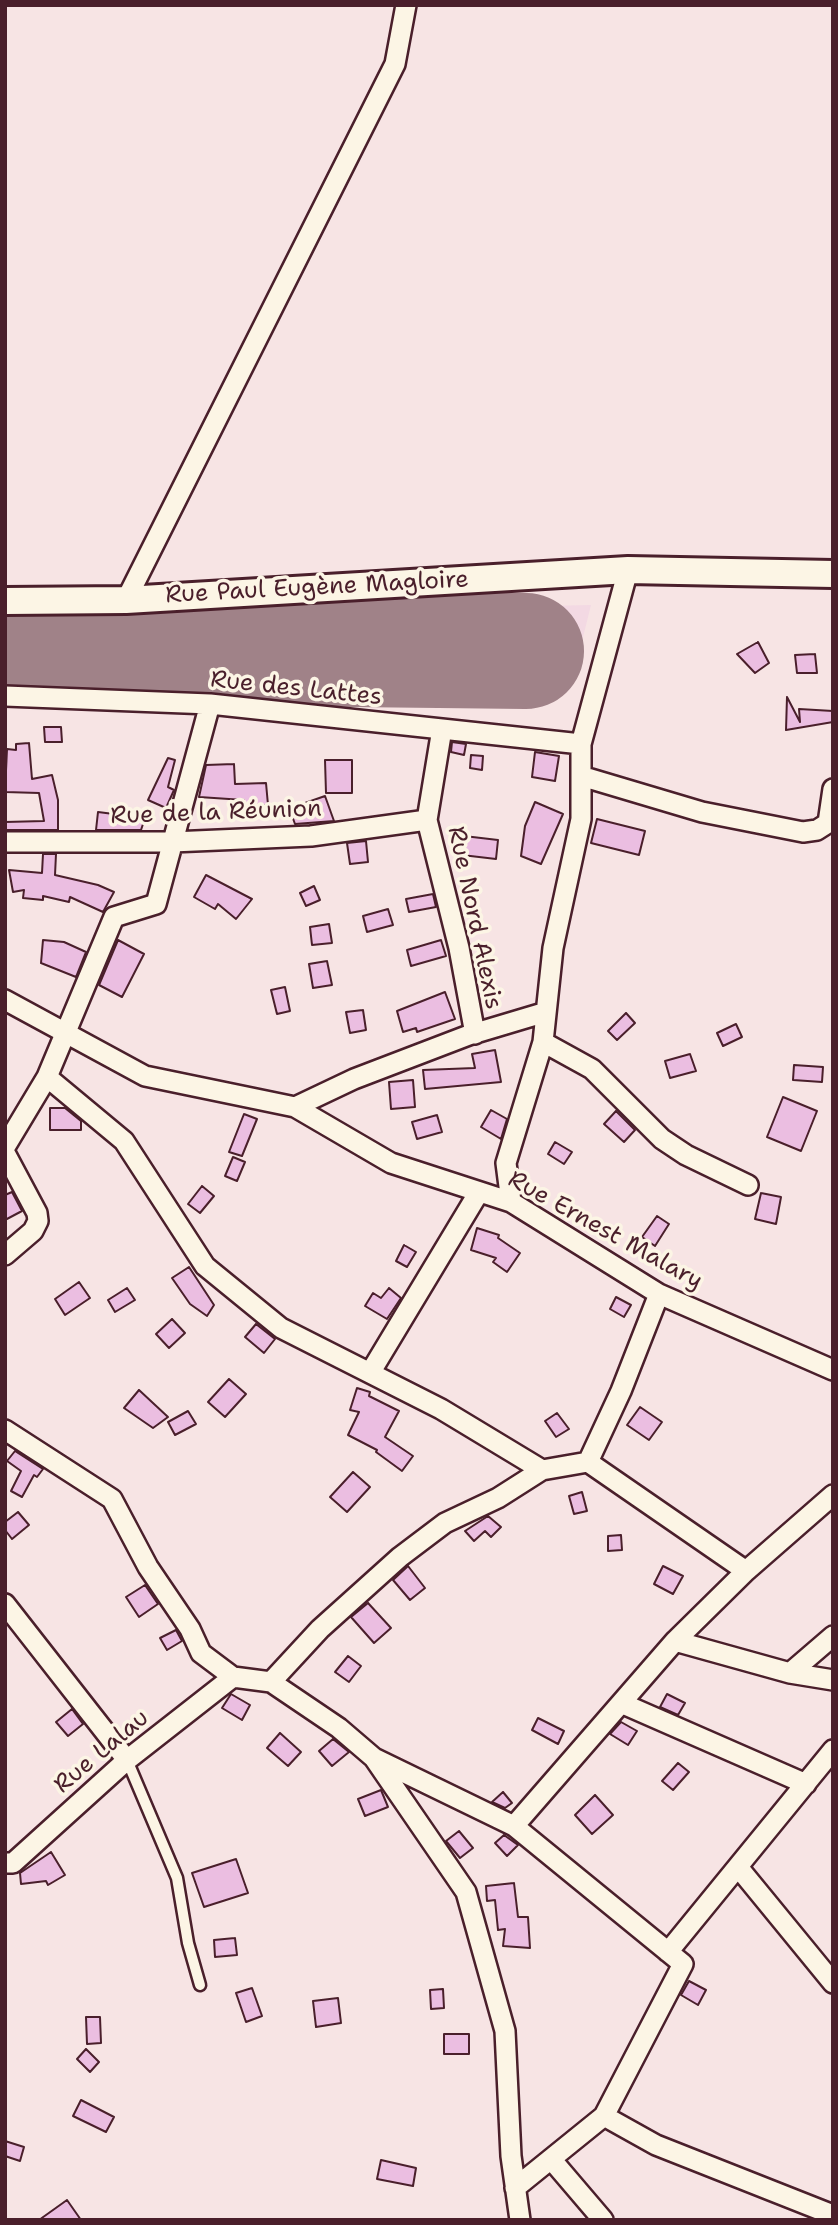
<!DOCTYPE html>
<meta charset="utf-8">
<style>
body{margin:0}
#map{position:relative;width:838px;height:2225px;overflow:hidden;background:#f7e4e4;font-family:"Shantell Sans",sans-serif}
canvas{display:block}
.frame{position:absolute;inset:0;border:7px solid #4a1f2b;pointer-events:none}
</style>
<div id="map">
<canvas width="838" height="2225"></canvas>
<div class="frame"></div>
</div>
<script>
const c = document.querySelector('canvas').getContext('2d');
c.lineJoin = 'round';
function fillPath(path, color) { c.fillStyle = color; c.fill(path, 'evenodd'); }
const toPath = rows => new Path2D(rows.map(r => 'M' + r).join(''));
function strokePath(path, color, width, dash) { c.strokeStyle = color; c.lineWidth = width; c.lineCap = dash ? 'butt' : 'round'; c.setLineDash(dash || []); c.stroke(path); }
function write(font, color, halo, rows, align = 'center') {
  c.font = font + ' "Shantell Sans",sans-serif'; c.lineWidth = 7; c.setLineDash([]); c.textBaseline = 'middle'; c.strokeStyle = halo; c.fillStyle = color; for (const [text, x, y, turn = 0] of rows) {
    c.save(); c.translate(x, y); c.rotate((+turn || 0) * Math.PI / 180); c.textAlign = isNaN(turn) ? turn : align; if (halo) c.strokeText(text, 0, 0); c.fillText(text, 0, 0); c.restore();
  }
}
fillPath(toPath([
 [591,605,570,690,5,685,5,617]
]), '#f3d9e3');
strokePath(toPath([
 [5,645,526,651]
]), '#a08288', 116);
const building = toPath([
 [758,642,769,663,755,673,737,654,758,642],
 [815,654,817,673,797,673,795,655,815,654],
 [787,697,800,722,799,709,833,711,833,722,786,730,787,697],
 [44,727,61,727,62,742,45,742,44,727],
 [452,742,466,744,464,755,451,752,452,742],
 [29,743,32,779,52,775,58,800,58,830,5,830,5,822,44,821,39,793,5,792,7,749,16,750,16,744,29,743],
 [535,752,559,756,555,781,532,777,535,752],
 [471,755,483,756,482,770,470,768,471,755],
 [168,758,175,760,168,787,174,790,166,808,148,800,168,758],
 [325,760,352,760,352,793,326,793,325,760],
 [234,764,235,784,266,783,268,805,244,807,244,800,199,797,206,765,234,764],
 [325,796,334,821,295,824,291,813,307,807,305,803,325,796],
 [535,802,563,814,541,864,521,856,525,826,535,802],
 [98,812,145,818,141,830,96,830,98,812],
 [597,819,645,831,639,855,591,843,597,819],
 [464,836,498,840,496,859,462,855,464,836],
 [366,841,368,862,350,864,347,843,366,841],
 [43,854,56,854,55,875,98,885,114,892,103,912,70,897,69,902,43,896,43,900,23,898,24,890,13,892,9,870,42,873,43,854],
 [206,875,252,899,236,919,218,904,215,909,194,897,206,875],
 [314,886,320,900,306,906,300,893,314,886],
 [433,894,436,907,409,912,406,899,433,894],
 [388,909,393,925,367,932,363,916,388,909],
 [329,924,332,943,312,945,310,927,329,924],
 [43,940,64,942,86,952,76,977,41,963,43,940],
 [118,940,144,954,122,997,99,985,118,940],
 [441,940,446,956,411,966,407,950,441,940],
 [327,961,332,985,313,988,309,964,327,961],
 [285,987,290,1011,277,1014,271,990,285,987],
 [445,992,455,1019,417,1032,416,1028,403,1032,397,1011,445,992],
 [363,1010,366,1030,350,1033,346,1012,363,1010],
 [626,1013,635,1023,617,1040,608,1031,626,1013],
 [736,1024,742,1037,723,1046,717,1033,736,1024],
 [495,1050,501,1082,425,1089,423,1070,475,1068,472,1054,495,1050],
 [690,1054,696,1071,670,1078,665,1061,690,1054],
 [794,1065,823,1067,822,1082,793,1080,794,1065],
 [413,1080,415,1107,391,1109,389,1082,413,1080],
 [783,1097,817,1111,801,1151,767,1137,783,1097],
 [50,1108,65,1108,81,1121,81,1130,50,1130,50,1108],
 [491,1110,507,1119,501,1139,481,1127,491,1110],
 [616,1111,635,1130,624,1142,604,1124,616,1111],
 [244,1114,257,1119,242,1156,229,1152,244,1114],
 [437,1115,442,1132,417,1139,412,1122,437,1115],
 [555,1142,572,1152,564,1164,548,1154,555,1142],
 [233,1157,245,1162,237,1181,225,1176,233,1157],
 [202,1186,214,1196,200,1213,188,1204,202,1186],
 [12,1192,22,1211,5,1220,5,1195,12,1192],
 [761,1193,781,1197,776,1224,755,1219,761,1193],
 [657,1216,669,1224,655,1246,642,1237,657,1216],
 [477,1228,499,1235,498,1238,520,1253,507,1272,493,1262,496,1258,471,1250,477,1228],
 [404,1245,416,1252,407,1267,396,1261,404,1245],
 [189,1267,214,1305,207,1316,190,1304,172,1278,189,1267],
 [79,1282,90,1298,65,1315,55,1299,79,1282],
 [127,1288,135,1300,115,1312,108,1300,127,1288],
 [389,1288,401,1298,387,1319,365,1306,373,1293,381,1298,389,1288],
 [616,1297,631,1305,624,1317,610,1309,616,1297],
 [172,1319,185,1333,169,1348,156,1334,172,1319],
 [256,1324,275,1339,264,1353,245,1337,256,1324],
 [229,1379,246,1394,225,1417,208,1402,229,1379],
 [357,1388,370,1392,369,1396,399,1411,385,1437,413,1456,402,1471,376,1452,377,1450,348,1435,359,1412,350,1410,357,1388],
 [139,1390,168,1417,153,1428,124,1408,139,1390],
 [640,1407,662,1422,649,1440,627,1425,640,1407],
 [188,1411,196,1424,175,1435,168,1422,188,1411],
 [557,1413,569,1429,556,1437,545,1421,557,1413],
 [15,1451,43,1469,37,1477,34,1475,22,1497,11,1491,21,1471,7,1461,15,1451],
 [353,1472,370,1487,347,1512,330,1497,353,1472],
 [582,1492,587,1511,574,1514,569,1496,582,1492],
 [18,1512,29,1525,12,1539,5,1530,5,1522,18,1512],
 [488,1516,501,1527,491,1537,485,1531,474,1541,465,1531,488,1516],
 [621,1535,622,1550,608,1551,608,1536,621,1535],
 [408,1566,425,1588,410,1600,393,1580,408,1566],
 [663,1566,683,1576,673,1594,654,1584,663,1566],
 [145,1585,158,1604,139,1617,126,1597,145,1585],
 [368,1603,391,1628,374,1643,351,1617,368,1603],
 [176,1630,182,1641,167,1650,160,1638,176,1630],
 [348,1656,361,1666,349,1682,335,1672,348,1656],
 [231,1694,250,1705,242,1720,222,1708,231,1694],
 [667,1694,685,1703,678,1715,660,1707,667,1694],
 [72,1709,83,1724,68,1736,56,1722,72,1709],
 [538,1718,564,1731,558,1744,532,1730,538,1718],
 [621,1722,637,1731,628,1745,610,1734,621,1722],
 [280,1733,301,1752,288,1766,267,1748,280,1733],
 [333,1739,349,1752,332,1766,319,1751,333,1739],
 [678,1763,689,1772,673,1790,662,1781,678,1763],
 [381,1790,388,1807,365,1816,358,1799,381,1790],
 [503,1792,512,1803,505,1808,492,1802,503,1792],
 [595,1795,613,1815,592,1834,575,1815,595,1795],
 [459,1831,473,1848,460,1858,446,1841,459,1831],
 [504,1835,518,1845,507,1856,495,1843,504,1835],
 [51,1852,65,1875,48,1885,46,1881,21,1884,20,1873,51,1852],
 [236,1859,248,1893,204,1907,192,1873,236,1859],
 [514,1883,518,1917,528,1917,530,1948,503,1946,505,1929,498,1930,495,1900,487,1901,486,1886,514,1883],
 [235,1938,237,1955,215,1957,214,1940,235,1938],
 [689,1981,706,1990,698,2005,681,1995,689,1981],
 [252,1988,262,2016,246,2022,236,1993,252,1988],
 [443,1989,444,2008,431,2009,430,1990,443,1989],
 [338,1998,341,2023,316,2027,313,2001,338,1998],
 [86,2017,100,2017,101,2043,87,2044,86,2017],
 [444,2034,469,2034,469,2054,444,2054,444,2034],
 [86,2049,99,2062,90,2072,77,2059,86,2049],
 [81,2100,114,2117,106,2132,73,2116,81,2100],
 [5,2141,24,2147,20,2161,5,2156,5,2141],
 [381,2160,416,2168,413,2186,377,2179,381,2160],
 [67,2200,81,2220,39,2220,67,2200]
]);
fillPath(building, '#ebbee1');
strokePath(building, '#4a1f2b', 2);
const service = toPath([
 [127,1760,177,1878,188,1943,200,1985]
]);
const minor = toPath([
 [126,600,395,64,406,5],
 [5,696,210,704,581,744],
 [210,704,156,904,114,917,47,1077,124,1141,205,1266,281,1328,441,1409,542,1470],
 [442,729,427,820,459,948,475,1034],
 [581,776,702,812,803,832,817,830,828,823,833,789],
 [5,842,172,842,311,836,427,820],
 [5,1000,145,1076,295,1107,391,1163,511,1202,659,1294,833,1370],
 [543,1042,592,1069,662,1139,686,1155,748,1185],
 [295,1107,354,1079,469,1035,546,1012],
 [5,1147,47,1077],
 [5,1153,37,1213,38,1221,33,1231,5,1255],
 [511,1202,506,1163,543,1042,553,948,581,819,581,744,628,570],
 [370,1373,479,1192],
 [5,1430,112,1499,148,1567,190,1629,201,1653,233,1677],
 [588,1462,746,1571],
 [5,1604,127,1760],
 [675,1641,790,1673,833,1680],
 [790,1673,833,1636],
 [233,1677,271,1682,320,1629,400,1557,445,1523,498,1498,542,1470,588,1462,621,1391,659,1294],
 [271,1682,339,1728,374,1758,466,1892,505,2031,511,2156,520,2220],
 [621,1703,806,1784],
 [374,1758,514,1826,683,1964,604,2116,515,2188],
 [514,1826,675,1641,746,1571,833,1495],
 [5,1863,13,1863,127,1760,233,1677],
 [738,1867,833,1983],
 [668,1952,833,1750],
 [604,2116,656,2145,833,2215],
 [551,2159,603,2220]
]);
const secondary = toPath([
 [5,601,126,600,628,570,833,574]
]);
strokePath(service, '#4a1f2b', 15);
strokePath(minor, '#4a1f2b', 24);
strokePath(secondary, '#4a1f2b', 32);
strokePath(service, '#fcf5e5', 10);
strokePath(minor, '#fcf5e5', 19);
strokePath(secondary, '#fcf5e5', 26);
write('24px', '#4a1f2b', '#fcf5e5', [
 ["Rue Paul Eugène Magloire",317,588,-3],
 ["Rue des Lattes",296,689,6],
 ["Rue de la Réunion",216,813,-2],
 ["Rue Nord Alexis",474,918,78],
 ["Rue Ernest Malary",605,1231,29],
 ["Rue Lalau",102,1752,-40]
]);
</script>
